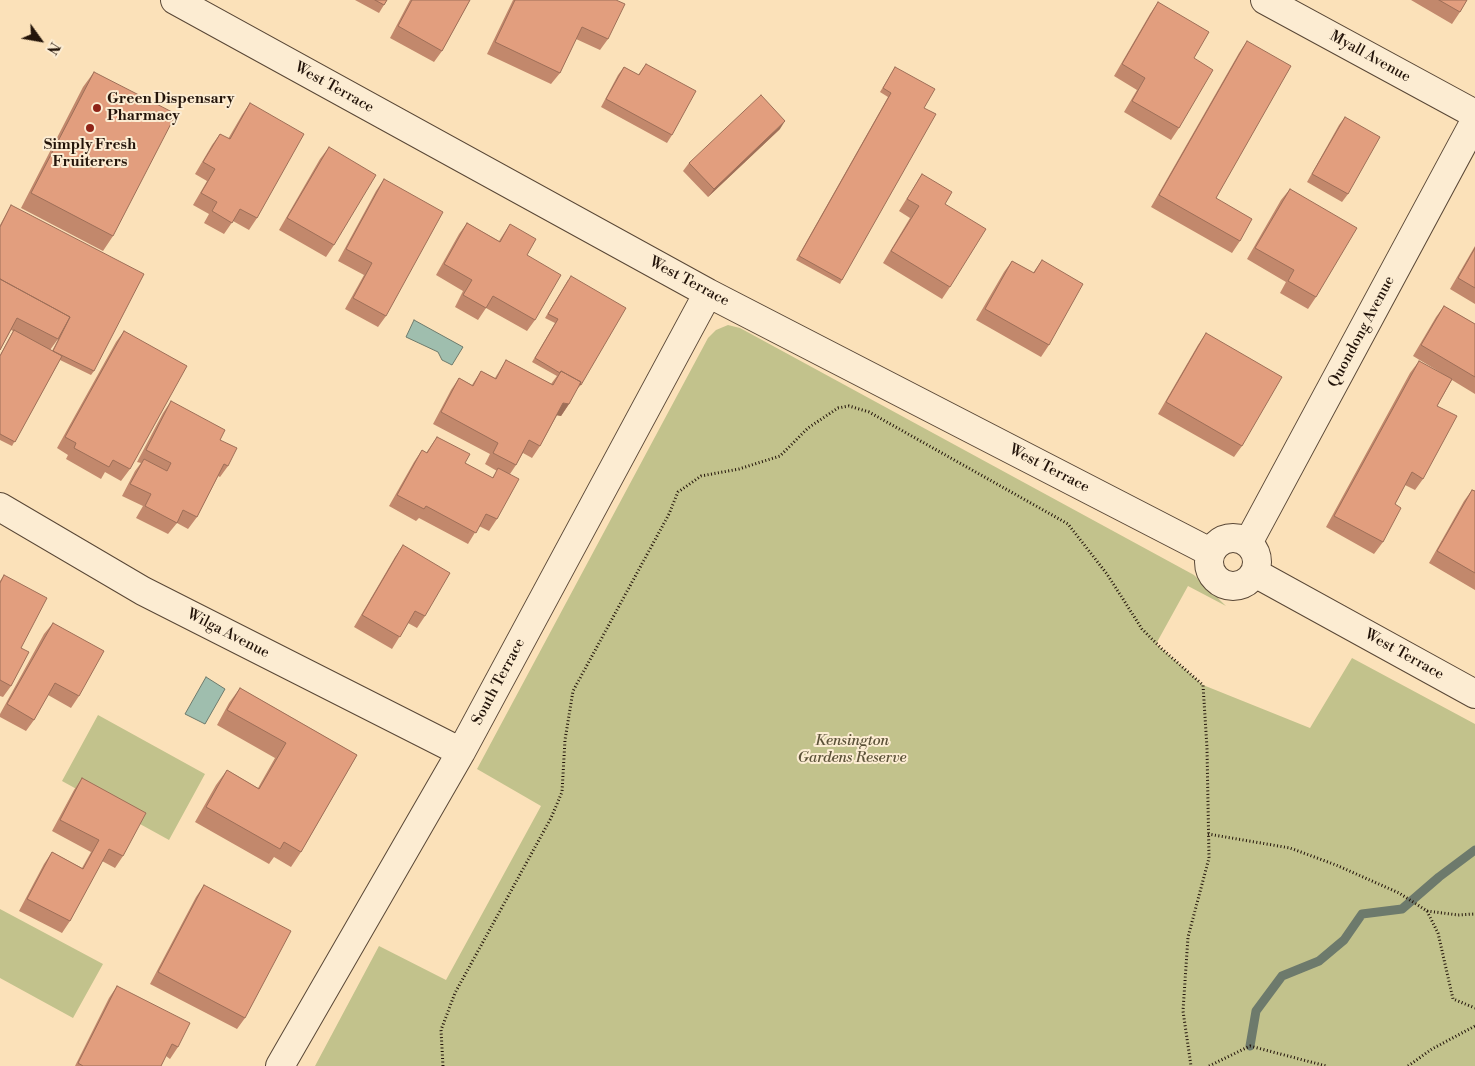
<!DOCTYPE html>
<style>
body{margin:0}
#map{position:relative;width:1475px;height:1066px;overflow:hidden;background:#fbe1b9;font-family:"Libre Bodoni",serif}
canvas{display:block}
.north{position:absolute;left:15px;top:15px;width:50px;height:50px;-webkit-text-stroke:4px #fcecd2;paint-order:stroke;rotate:122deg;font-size:14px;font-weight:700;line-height:20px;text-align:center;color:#23140a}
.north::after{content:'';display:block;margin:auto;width:18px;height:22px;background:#23140a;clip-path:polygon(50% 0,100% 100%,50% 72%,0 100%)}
</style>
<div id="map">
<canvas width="1475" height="1066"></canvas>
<div class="north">N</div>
</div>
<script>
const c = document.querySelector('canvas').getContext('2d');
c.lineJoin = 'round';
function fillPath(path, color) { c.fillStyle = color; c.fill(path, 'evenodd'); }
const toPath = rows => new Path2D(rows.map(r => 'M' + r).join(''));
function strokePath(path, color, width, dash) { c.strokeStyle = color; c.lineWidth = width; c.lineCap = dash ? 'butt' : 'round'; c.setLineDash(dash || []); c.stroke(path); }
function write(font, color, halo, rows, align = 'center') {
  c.font = font + ' "Libre Bodoni",serif'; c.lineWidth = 4; c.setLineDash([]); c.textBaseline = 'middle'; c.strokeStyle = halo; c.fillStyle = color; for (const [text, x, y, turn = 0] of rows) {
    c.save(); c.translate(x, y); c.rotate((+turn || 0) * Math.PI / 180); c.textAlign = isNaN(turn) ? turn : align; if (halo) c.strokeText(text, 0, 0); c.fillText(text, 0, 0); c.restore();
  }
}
fillPath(toPath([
 [728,325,740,328,1194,575,1226,606,1188,586,1156,644,1203,685,1310,728,1352,658,1475,724,1475,1066,315,1066,379,946,446,980,541,806,477,769,708,338,716,330],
 [98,715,205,774,169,840,62,781],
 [0,909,103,964,73,1018,0,978]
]), '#c2c28c');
const water = toPath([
 [414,320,463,347,452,365,442,360,438,352,406,337,414,320],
 [206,677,225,689,205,724,185,714,206,677]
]);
fillPath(water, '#9fbeae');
strokePath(water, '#6d7a6c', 1);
strokePath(toPath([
 [1250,1046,1256,1011,1282,976,1319,961,1344,940,1362,914,1402,909,1439,877,1475,850]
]), '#6d7a6c', 9);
const street = toPath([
 [175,0,708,293,1210,552],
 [1265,0,1475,114],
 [0,507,143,591,461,752],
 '1209 562a24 24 0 1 1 48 0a24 24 0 1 1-48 0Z',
 [1248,543,1475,121],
 [1255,573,1475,694],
 [280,1066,461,752,708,293]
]);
strokePath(street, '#594736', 30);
strokePath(toPath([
 [1208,834,1290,848,1336,865,1399,893,1427,911,1438,933,1453,999,1475,1008],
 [1427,911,1458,915,1475,914],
 [443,1066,441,1030,455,993,551,818,562,792,565,740,573,691,669,514,678,492,701,476,739,469,780,456,808,428,838,408,849,406,869,412,1068,524,1107,574,1142,629,1162,649,1203,685,1207,748,1209,858,1188,937,1183,1011,1191,1066],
 [1209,1066,1250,1046,1326,1066],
 [1408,1066,1432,1049,1475,1026]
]), '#23140a', 3, [1, 2.5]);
strokePath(street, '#fcecd2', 28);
fillPath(toPath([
 [355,0,387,0,379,13],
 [410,0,470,0,442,51,434,62,390,38],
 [513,0,616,0,608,39,600,50,576,39,560,73,551,84,487,54],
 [1411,0,1467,0,1460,12,1452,24],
 [1158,2,1194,58,1179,128,1171,140,1124,112,1137,90,1114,76,1150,14],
 [1247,41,1216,198,1240,241,1232,253,1151,207,1239,53],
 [646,64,672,135,667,143,601,107,618,75,624,67,638,75],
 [895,67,924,108,842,280,840,284,796,260,888,97,880,92],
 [94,72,113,236,103,251,21,208,83,87],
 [250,103,257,218,249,230,233,221,224,234,204,223,209,214,193,205,207,181,195,174,212,145,220,134,228,139,242,115],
 [1345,117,1348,194,1342,202,1307,182,1339,125],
 [780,129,708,197,683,171,689,163],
 [329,147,334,245,326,257,279,230,320,159],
 [922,174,945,204,950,287,942,299,883,263,910,218,899,211],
 [384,179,386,316,378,327,345,309,364,275,338,261,376,191],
 [1290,189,1316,297,1308,309,1280,293,1286,282,1247,259,1281,200],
 [11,205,94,371,91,375,60,360,12,446,0,440,0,355,13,331,11,330,0,350,0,225],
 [64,328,52,351,50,350,58,339],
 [467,223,499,241,510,224,527,255,535,320,527,331,486,308,478,320,455,307,463,291,436,275,459,234],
 [1475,246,1475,304,1450,289],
 [1042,260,1049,345,1041,357,976,320,1004,272,1012,261,1033,273],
 [568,280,581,385,577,389,569,404,561,416,557,415,540,446,532,458,523,453,516,465,510,474,497,519,489,531,479,526,468,544,419,518,416,521,389,506,414,462,422,450,426,453,437,437,465,463,492,478,497,471,485,464,490,454,433,424,451,390,459,378,472,385,481,371,495,378,506,360,551,384,557,376,532,362,555,323,545,318],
 [1444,306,1475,324,1475,394,1452,380,1437,406,1423,479,1415,490,1405,485,1395,504,1383,542,1374,554,1326,527,1410,373,1419,361,1443,374,1413,356,1436,317],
 [124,331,130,469,121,481,105,472,101,479,66,459,68,455,57,448,116,342],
 [1206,333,1242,446,1234,457,1158,414,1198,345],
 [171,401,220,440,228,466,220,477,218,476,197,517,188,529,177,523,168,534,136,518,143,506,122,496,135,471,141,463,137,462,163,413],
 [1472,490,1475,491,1475,590,1429,563,1464,501],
 [403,545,425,616,417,628,408,623,392,649,354,627,395,557],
 [4,575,21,648,11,686,3,697,0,696,0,581],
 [53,623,79,696,71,708,48,695,34,720,26,731,0,717,0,714,44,634],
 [240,688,357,755,301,852,291,867,274,857,269,864,195,822,216,785,227,770,258,788,275,758,217,725,229,703],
 [82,778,123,856,115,868,102,861,70,921,62,933,19,911,44,864,52,852,82,868,91,852,52,831,74,790],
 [204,885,245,1018,237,1029,150,984,196,897],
 [117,986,178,1047,170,1059,166,1056,161,1066,75,1066,109,998]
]), '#c2886c');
fillPath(toPath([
 [785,121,780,129,708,197,714,189],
 [563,403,569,404,561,416,555,415]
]), '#9e6f58');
const building = toPath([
 [375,0,387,0,384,5,375,0],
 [412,0,470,0,442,51,398,26,412,0],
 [515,0,616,0,625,4,608,39,582,27,560,73,495,42,515,0],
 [1439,0,1467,0,1460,12,1439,0],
 [1158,2,1209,32,1194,58,1213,70,1179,128,1132,101,1145,78,1122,64,1158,2],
 [1247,41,1291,66,1216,198,1252,219,1240,241,1159,195,1247,41],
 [646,64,696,91,672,135,606,99,624,67,639,75,646,64],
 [895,67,935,89,924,108,936,114,842,280,799,256,891,93,883,88,895,67],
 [94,72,176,114,113,236,31,193,94,72],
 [761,95,785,121,714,189,689,163,761,95],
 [250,103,304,134,257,218,240,209,232,223,212,211,217,202,201,193,215,169,203,162,220,134,230,139,250,103],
 [1345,117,1380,137,1348,194,1312,174,1345,117],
 [329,147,376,175,334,245,287,218,329,147],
 [922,174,952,192,945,204,986,229,950,287,891,251,919,206,907,199,922,174],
 [384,179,443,212,386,316,353,298,372,263,346,249,384,179],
 [1290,189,1357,228,1316,297,1288,281,1294,270,1255,248,1290,189],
 [11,205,144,274,94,371,53,351,70,317,0,279,0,227,11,205],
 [467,223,500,242,510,224,536,239,527,255,561,275,535,320,493,296,486,308,463,295,472,280,444,264,467,223],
 [1475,248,1475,288,1458,278,1475,248],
 [1042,260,1083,284,1049,345,985,309,1012,261,1034,273,1042,260],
 [571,276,626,308,581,385,580,384,581,382,561,371,560,373,535,358,558,319,548,314,571,276],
 [0,279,70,317,58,339,17,318,0,350,0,279],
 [1444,306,1475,324,1475,377,1421,345,1444,306],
 [14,330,62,356,15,442,0,434,0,356,14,330],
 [124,331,187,366,130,469,113,460,109,467,74,448,76,443,65,437,124,331],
 [1206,333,1282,377,1242,446,1166,402,1206,333],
 [506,360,553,385,561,371,581,382,569,404,563,403,540,446,529,440,516,465,493,453,498,443,441,412,459,378,473,386,481,371,496,379,506,360],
 [1419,361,1452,379,1437,406,1457,416,1423,479,1412,472,1395,504,1401,508,1383,542,1334,516,1419,361],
 [171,401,225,430,220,440,237,448,228,466,224,464,197,517,183,510,177,523,145,506,151,494,130,484,144,459,167,471,171,463,146,450,171,401],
 [437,437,470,454,465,463,493,478,498,468,519,479,497,519,486,514,476,533,426,506,424,509,397,495,422,450,427,453,437,437],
 [1472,490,1475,491,1475,573,1437,551,1472,490],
 [403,545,450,573,425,616,415,611,400,637,362,615,403,545],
 [4,575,47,598,21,648,29,652,11,686,0,680,0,583,4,575],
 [53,623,104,651,79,696,55,683,34,720,7,704,53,623],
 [240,688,357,755,301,852,284,842,280,849,206,807,227,770,259,789,286,743,227,710,240,688],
 [82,778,146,813,123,856,109,849,70,921,27,899,52,852,83,869,99,840,60,820,82,778],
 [204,885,291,931,245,1018,158,972,204,885],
 [117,986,190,1023,178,1047,172,1044,161,1066,83,1066,78,1063,117,986]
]);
fillPath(building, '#e29e7e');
strokePath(building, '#9e6f58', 1);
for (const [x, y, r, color] of [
 [97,108,5,"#8f2418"],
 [90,128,5,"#8f2418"]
]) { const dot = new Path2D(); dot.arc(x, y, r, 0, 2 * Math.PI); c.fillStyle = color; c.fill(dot); strokePath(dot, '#fcecd2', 2); }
write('15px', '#23140a', '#fcecd2', [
 ["Myall Avenue",1370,57,29],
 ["West Terrace",334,88,29],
 ["West Terrace",689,282,28],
 ["Quondong Avenue",1362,332,-62],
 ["West Terrace",1049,469,27],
 ["Wilga Avenue",228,634,27],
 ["West Terrace",1404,655,29],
 ["South Terrace",499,682,-62]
]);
write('bold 15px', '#23140a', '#fcecd2', [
 ["Green Dispensary",107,99],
 ["Pharmacy",107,116],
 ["Simply Fresh",90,145,"center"],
 ["Fruiterers",90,162,"center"]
], 'left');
write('italic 15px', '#5b5138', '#fcecd2', [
 ["Kensington",852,741],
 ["Gardens Reserve",852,758]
]);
</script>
